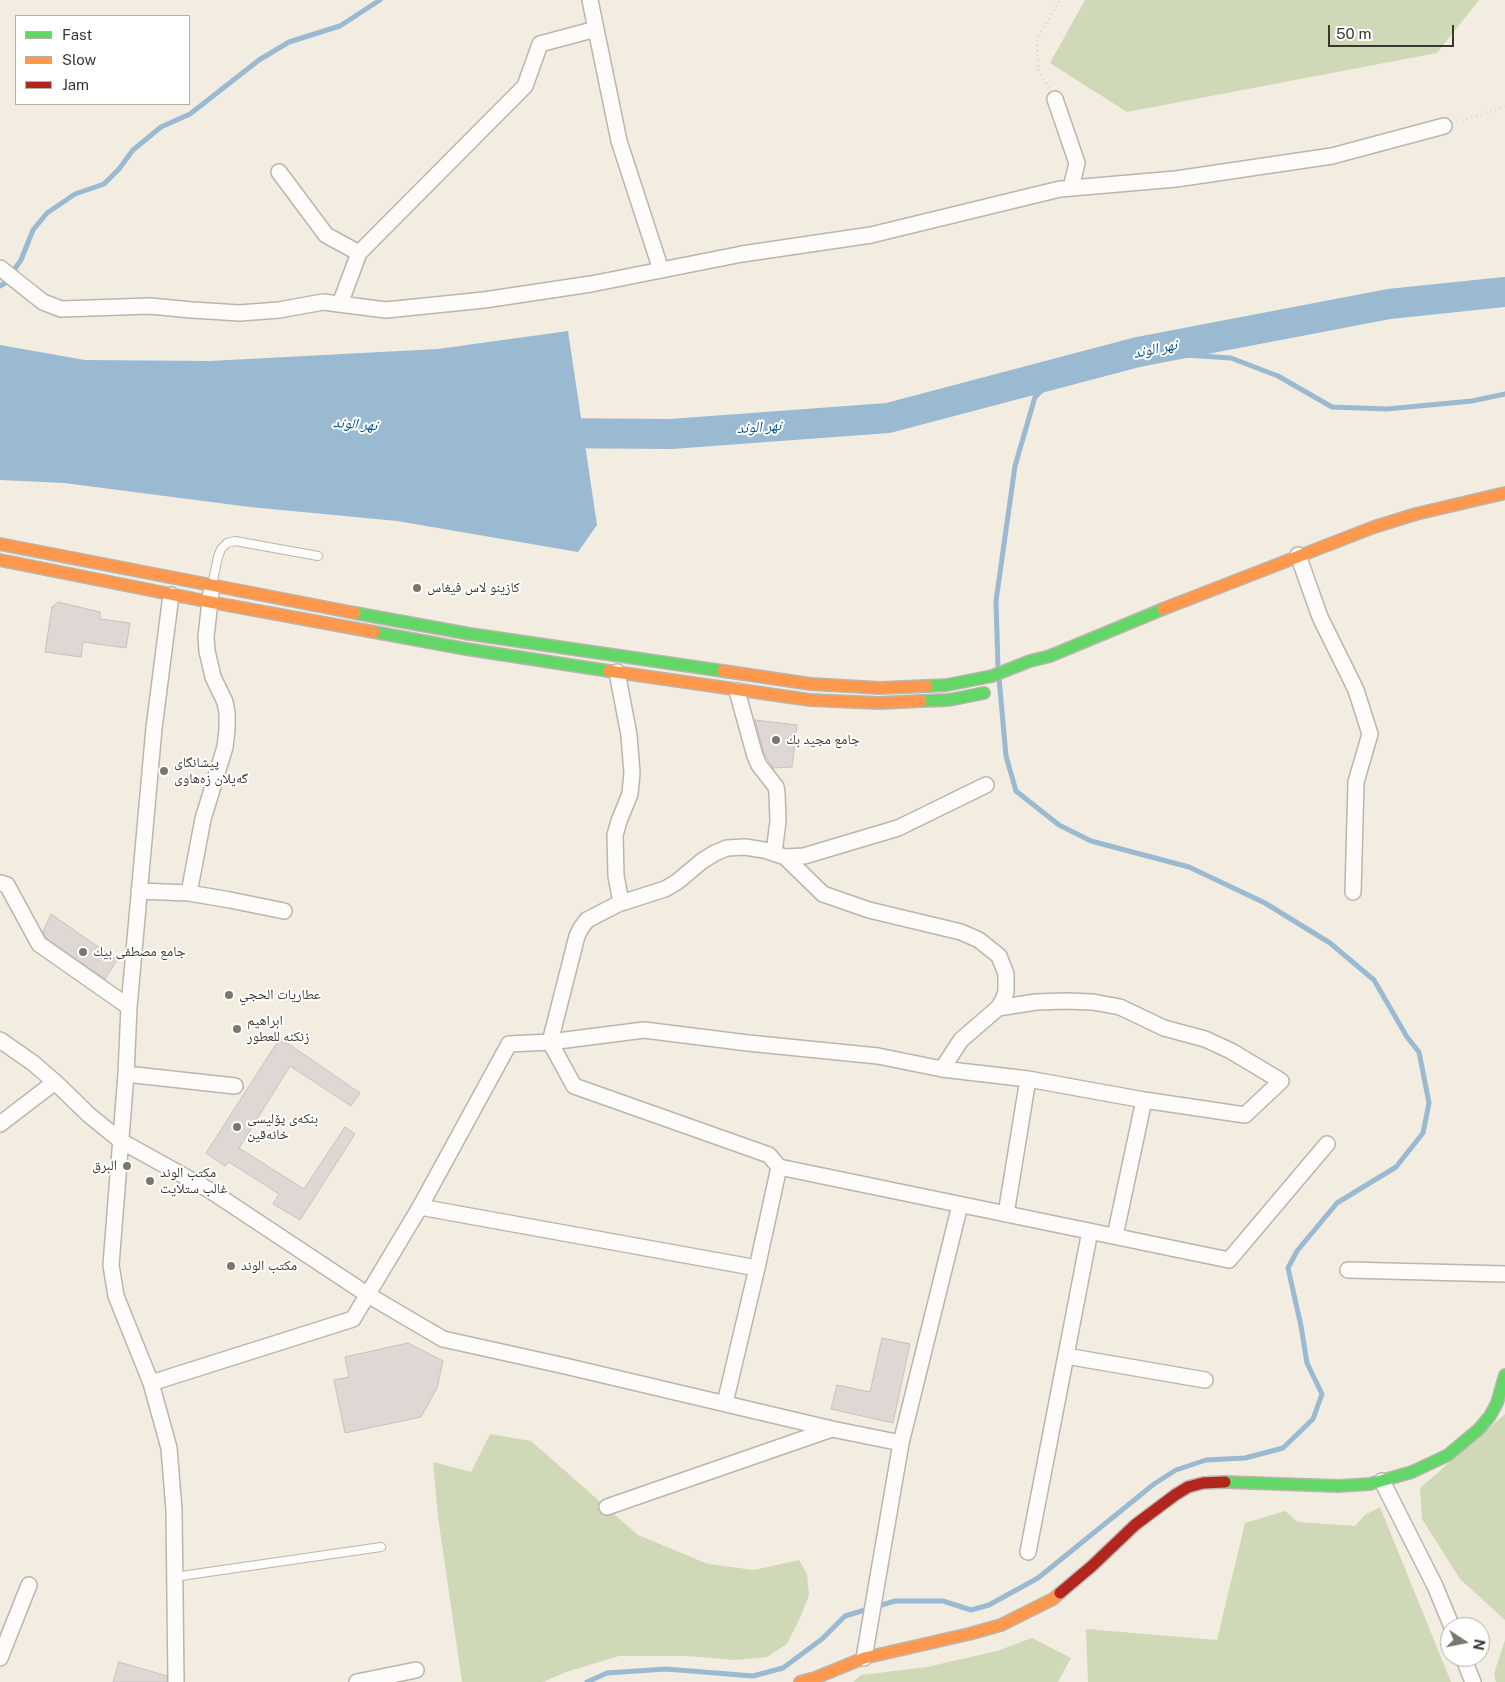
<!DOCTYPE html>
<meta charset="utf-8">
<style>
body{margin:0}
#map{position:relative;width:1505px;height:1682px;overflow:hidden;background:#f3ece1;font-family:"Public Sans",sans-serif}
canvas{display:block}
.legend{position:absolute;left:15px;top:15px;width:175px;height:90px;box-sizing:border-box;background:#fff;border:1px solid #b1afab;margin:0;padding:6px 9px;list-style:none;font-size:15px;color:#3b362e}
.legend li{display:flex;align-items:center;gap:10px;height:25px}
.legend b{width:25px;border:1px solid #b1afab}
.north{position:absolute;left:1440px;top:1617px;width:50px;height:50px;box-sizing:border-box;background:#fff;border:1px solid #b1afab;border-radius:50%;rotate:101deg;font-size:14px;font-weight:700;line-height:20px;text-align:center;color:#3b362e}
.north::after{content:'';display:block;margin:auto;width:18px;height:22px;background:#7b766d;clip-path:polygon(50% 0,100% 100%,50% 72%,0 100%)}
.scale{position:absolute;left:1328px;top:25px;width:126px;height:22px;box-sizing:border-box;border:2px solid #3b362e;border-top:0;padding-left:6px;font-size:15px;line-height:18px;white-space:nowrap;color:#3b362e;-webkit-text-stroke:4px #fff;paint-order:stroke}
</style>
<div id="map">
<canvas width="1505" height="1682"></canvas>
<ul class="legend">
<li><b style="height:6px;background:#63d668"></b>Fast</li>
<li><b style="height:6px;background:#ff974d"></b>Slow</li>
<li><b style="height:6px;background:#b3261e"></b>Jam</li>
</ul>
<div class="north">N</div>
<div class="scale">50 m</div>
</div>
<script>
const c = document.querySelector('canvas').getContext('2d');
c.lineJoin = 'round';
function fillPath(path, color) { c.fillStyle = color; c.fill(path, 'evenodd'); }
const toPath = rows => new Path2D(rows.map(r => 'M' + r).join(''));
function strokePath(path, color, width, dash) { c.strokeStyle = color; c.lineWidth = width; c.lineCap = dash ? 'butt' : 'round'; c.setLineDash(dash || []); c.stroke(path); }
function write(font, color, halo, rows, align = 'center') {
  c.font = font + ' "Public Sans","Noto Naskh Arabic",sans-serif'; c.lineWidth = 4; c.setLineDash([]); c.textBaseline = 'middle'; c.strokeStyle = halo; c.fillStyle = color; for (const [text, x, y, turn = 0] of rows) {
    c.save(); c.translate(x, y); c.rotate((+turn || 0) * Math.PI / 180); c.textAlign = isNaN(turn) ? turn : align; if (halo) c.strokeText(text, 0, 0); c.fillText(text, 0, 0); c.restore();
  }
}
fillPath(toPath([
 [1085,0,1479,0,1437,53,1127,112,1050,63],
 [1505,1414,1505,1620,1460,1579,1422,1519,1420,1488],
 [490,1434,531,1441,638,1535,708,1564,754,1570,799,1560,807,1574,809,1595,800,1618,787,1644,767,1657,735,1660,687,1656,619,1656,566,1672,543,1682,462,1682,438,1517,433,1462,471,1472],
 [1380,1507,1451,1682,1088,1682,1086,1629,1217,1640,1245,1523,1285,1511,1298,1522,1355,1526,1365,1515],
 [1032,1638,1071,1658,1058,1682,853,1682,861,1675,927,1667,997,1651],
 [1505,1640,1505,1682,1496,1682,1494,1674]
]), '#cfd9b8');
fillPath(toPath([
 [568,331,597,525,578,552,397,521,250,507,64,483,0,480,0,345,85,360,210,361,438,349]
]), '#9abad2');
strokePath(toPath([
 [0,286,5,283,21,260,33,230,47,213,75,194,104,184,119,169,133,150,161,127,190,114,259,60,289,42,340,26,380,0],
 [1138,352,1231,358,1278,376,1332,407,1387,409,1472,401,1505,394],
 [998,667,996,601,1015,466,1035,397,1060,373],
 [587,1682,607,1673,666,1669,753,1676,783,1668,822,1639,845,1616,895,1601,943,1601,971,1610,989,1605,1038,1578,1154,1484,1176,1470,1206,1460,1245,1458,1283,1448,1313,1419,1322,1394,1307,1363,1301,1326,1288,1268,1297,1251,1337,1203,1396,1167,1423,1133,1429,1103,1419,1052,1407,1037,1374,980,1330,943,1265,903,1189,867,1091,841,1059,825,1016,791,1006,756,999,678]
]), '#9abad2', 5);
strokePath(toPath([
 [543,433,671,434,888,418,1138,352,1389,304,1505,292]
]), '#9abad2', 30);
const building = toPath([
 [58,602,100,612,100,619,130,623,126,648,83,642,81,657,45,652,52,607,58,602],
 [755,720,797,725,792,767,773,768,764,753,755,720],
 [51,914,117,960,105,979,46,938,43,932,51,914],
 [280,1038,360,1093,351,1106,290,1066,239,1148,304,1189,345,1127,355,1134,300,1220,273,1204,279,1194,229,1162,225,1166,206,1153,280,1038],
 [882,1338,910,1344,893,1423,831,1409,837,1385,870,1392,882,1338],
 [408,1343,443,1361,437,1388,421,1417,345,1433,334,1380,349,1377,345,1357,408,1343],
 [119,1662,167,1676,167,1682,113,1682,119,1662]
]);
fillPath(building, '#ded7d4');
strokePath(building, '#c8c0be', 1);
const lane = toPath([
 [212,585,218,557,221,549,227,543,235,541,318,556],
 [174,1577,381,1547]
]);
const street = toPath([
 [590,0,619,141,661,270],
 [1055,99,1077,163,1071,188],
 [279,172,326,235,359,253],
 [0,268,43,302,61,309,150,306,192,310,240,313,279,310,323,302,386,310,484,300,591,284,742,254,871,235,1060,189,1176,179,1332,156,1444,126],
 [340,304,359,253,525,86,540,44,596,29],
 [1298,555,1320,617,1356,690,1370,734,1356,782,1353,892],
 [171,595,154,728,129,1007,126,1074,111,1265,116,1296,151,1383,169,1448,174,1510,176,1682],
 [617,672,629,735,632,773,630,794,619,821,615,835,616,876,621,902],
 [737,691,755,756,759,765,776,787,777,793,778,821,774,853],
 [986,785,898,828,804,856,785,857,764,850,745,847,727,848,715,853,702,861,677,882,665,889,618,904,587,920,581,928,577,936,550,1042,574,1086,769,1155,779,1167,1229,1260,1327,1144],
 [785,857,823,894,869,910,961,932,979,940,999,956,1006,974,1006,992,1003,1000,998,1008,961,1040,942,1069],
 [0,883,7,885,39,944,129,1007],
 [139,891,189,893,230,900,284,911],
 [189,893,203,819,225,747,227,730,227,713,225,702,213,677,207,651,206,637,211,592],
 [0,1040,33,1063,55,1082,89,1115,121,1141,211,1191,368,1295,443,1339,565,1366,832,1429,901,1443],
 [126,1074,235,1086],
 [0,1124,55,1082],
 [420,1207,757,1268],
 [1006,1214,1028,1079],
 [1115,1236,1144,1100],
 [1348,1270,1505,1274],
 [1066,1356,1205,1380],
 [151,1383,353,1319,420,1207,509,1044,550,1042,644,1030,748,1043,878,1056,942,1069,1028,1079,1144,1100,1245,1115,1281,1081,1231,1051,1205,1039,1164,1028,1120,1007,1093,1002,1066,1001,1036,1002,998,1008],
 [725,1403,757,1268,779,1167],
 [1382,1481,1435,1586,1452,1627],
 [607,1507,832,1429],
 [1028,1552,1090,1231],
 [1463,1657,1473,1682],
 [0,1658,29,1585],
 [864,1658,901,1443,960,1205],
 [357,1682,416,1670]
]);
const fast = toPath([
 [355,613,470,634,723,671],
 [374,632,466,649,609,671],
 [927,686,947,685,992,676,1030,661,1050,656,1163,609],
 [921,701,949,700,984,693],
 [1225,1482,1338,1486,1370,1484,1412,1472,1448,1455,1479,1429,1490,1416,1497,1403,1505,1375]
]);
const slow = toPath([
 [0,544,355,613],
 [0,560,210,602,374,632],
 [1163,609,1374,527,1416,514,1505,493],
 [609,671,810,700,879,703,921,701],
 [723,671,811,684,880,688,927,686],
 [800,1682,815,1678,864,1658,969,1634,1001,1625,1053,1599,1060,1593]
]);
const jam = toPath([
 [1060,1593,1092,1566,1135,1525,1175,1495,1188,1487,1203,1483,1225,1482]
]);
strokePath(lane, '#bab5ad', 10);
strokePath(street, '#bab5ad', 18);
strokePath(fast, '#bab5ad', 14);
strokePath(slow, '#bab5ad', 14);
strokePath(jam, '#bab5ad', 14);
strokePath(toPath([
 [1049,88,1038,69,1037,39,1060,0],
 [1457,122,1505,107]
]), '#d8d6d3', 3, [1, 4]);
strokePath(lane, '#fdfcfa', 8);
strokePath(street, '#fdfcfa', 15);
strokePath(fast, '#63d668', 11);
strokePath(slow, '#ff974d', 11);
strokePath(jam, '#b3261e', 11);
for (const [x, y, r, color] of [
 [417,588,5,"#7b766d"],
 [776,740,5,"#7b766d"],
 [164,771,5,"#7b766d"],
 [83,952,5,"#7b766d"],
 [229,995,5,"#7b766d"],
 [237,1029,5,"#7b766d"],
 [237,1127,5,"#7b766d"],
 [127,1166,5,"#7b766d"],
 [150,1181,5,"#7b766d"],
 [231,1266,5,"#7b766d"]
]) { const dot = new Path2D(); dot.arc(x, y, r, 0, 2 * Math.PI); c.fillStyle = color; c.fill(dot); strokePath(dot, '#fff', 2); }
write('14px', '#3b362e', '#fff', [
 ["كازينو لاس فيغاس",427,588],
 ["جامع مجيد بك",786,740],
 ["پیشانگای",174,763],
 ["گەیلان زەهاوی",174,779],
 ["جامع مصطفى بيك",93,952],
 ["عطاريات الحجي",239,995],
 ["ابراهيم",247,1021],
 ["زنكنه للعطور",247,1037],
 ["بنکەی پۆلیسی",247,1119],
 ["خانەقین",247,1135],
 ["البرق",117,1166,"right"],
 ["مكتب الوند",160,1173],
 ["غالب ستلايت",160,1189],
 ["مكتب الوند",241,1266]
], 'left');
write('italic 15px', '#058', '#fff', [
 ["نهر الوند",1155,349,-12],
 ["نهر الوند",355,424,4],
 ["نهر الوند",759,427,-4]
]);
</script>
